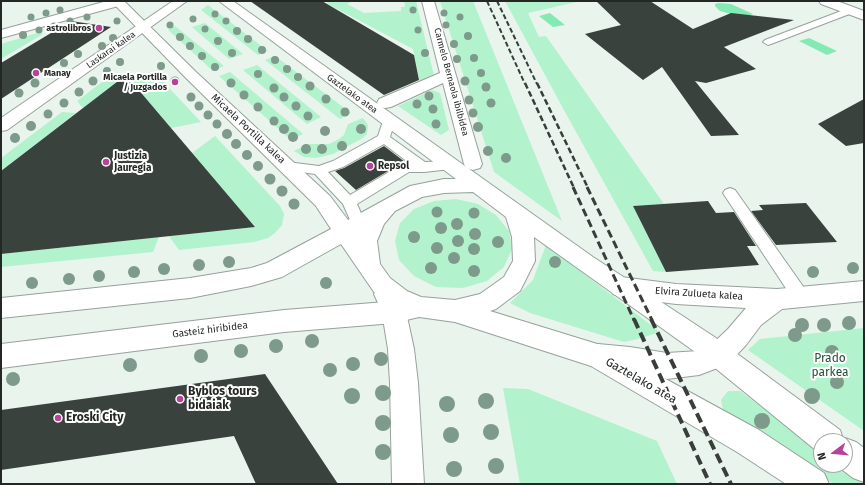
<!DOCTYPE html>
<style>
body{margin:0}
#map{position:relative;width:865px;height:485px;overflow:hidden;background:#e9f4ed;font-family:"Fira Sans",sans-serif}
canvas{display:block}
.frame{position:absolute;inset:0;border:2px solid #242825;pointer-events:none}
.north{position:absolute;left:813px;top:433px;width:40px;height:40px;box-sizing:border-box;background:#fff;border:1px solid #a7a9a8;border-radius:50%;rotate:254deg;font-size:11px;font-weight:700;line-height:16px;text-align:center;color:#242825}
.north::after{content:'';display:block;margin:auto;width:14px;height:18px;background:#b74299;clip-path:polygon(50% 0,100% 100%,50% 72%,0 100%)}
</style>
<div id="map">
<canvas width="865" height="485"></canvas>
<div class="frame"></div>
<div class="north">N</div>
</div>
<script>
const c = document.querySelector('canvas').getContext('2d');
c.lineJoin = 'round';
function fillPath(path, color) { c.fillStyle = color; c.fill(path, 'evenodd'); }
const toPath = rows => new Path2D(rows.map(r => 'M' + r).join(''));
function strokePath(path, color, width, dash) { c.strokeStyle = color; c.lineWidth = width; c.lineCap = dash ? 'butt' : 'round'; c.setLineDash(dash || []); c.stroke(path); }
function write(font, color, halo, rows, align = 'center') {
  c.font = font + ' "Fira Sans",sans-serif'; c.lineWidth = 4; c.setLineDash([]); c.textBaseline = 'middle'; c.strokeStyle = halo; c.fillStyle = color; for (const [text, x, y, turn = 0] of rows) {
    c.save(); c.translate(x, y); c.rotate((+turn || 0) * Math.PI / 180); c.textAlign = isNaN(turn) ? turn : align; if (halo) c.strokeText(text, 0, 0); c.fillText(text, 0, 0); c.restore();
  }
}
fillPath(toPath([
 [331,1,353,1,347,4,364,13,401,11,401,7,405,7,404,1,416,1,434,76,420,83,413,49,326,3],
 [440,1,473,1,562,221,494,172],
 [505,1,581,1,528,13,539,37,546,36,664,204,633,206,666,272,653,271,565,112],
 [208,5,268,51,258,55,201,10],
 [205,23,243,54,229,59,192,27],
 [175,26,224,66,213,71,168,30],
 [37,33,43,34,1,59,1,44],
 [275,56,351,113,340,119,265,60],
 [257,65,321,117,307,124,243,70],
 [230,72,303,134,291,140,219,76],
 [155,73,201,122,171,128,131,81],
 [110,76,117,82,83,108,77,101],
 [432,90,440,93,449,130,441,135,398,106],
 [62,112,76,113,1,171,1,158],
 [363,118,368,125,367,134,363,138,333,154,316,158,304,157,294,151,308,144,329,144,339,139,344,135,348,124],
 [215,136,280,206,284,214,282,225,275,233,268,238,254,242,179,250,169,236,255,227,192,153],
 [456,199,478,204,496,215,509,231,512,249,504,267,487,281,463,288,436,287,414,276,399,260,395,241,400,223,414,209,434,201],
 [159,237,153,252,1,267,1,254],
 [546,245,660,332,638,339,624,342,530,313,510,303,533,280],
 [864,328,864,431,748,350,760,339],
 [503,388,528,389,657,441,677,484,520,484],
 [728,391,740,391,821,451,821,465,840,465,864,484,834,484,724,414,721,400]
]), '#b2f2cd');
fillPath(toPath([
 [719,3,731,4,753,14,744,18,724,12,720,11,715,6,715,4],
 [550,13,565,25,553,27,539,16],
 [809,38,837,51,827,55,799,41]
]), '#83eab3');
fillPath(toPath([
 [250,1,322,1,414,55,419,80,384,95],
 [596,1,650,1,693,29,731,13,794,20,724,47,756,69,706,83,695,81,739,135,711,136,662,67,643,80,585,34,621,25],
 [71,21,111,27,1,99,1,63],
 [126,75,255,227,1,254,1,171],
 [864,99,864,143,846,146,818,124],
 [384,146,405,162,400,164,356,190,335,171,344,168],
 [708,201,716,213,734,212,756,246,747,246,759,265,666,272,633,206],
 [806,203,837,242,776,245,751,211,763,210,759,205],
 [265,374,338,484,256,484,234,436,1,470,1,410]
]), '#3a423d');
const lane = toPath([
 [849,8,852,9,853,11,852,13,771,44,768,45,763,42,765,40,849,8],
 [389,117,393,118,395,121,390,137,425,162,451,161,456,162,457,165,456,168,451,169,424,172,409,172,357,204,370,234,368,238,363,240,358,238,343,204,315,174,287,170,282,169,281,166,282,163,287,162,319,166,333,161,378,136,383,121,385,118,389,117],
 [384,144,409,163,401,165,350,195,328,172,343,167,384,144],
 [730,188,735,190,807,292,809,297,807,302,801,304,795,302,723,193,725,190,730,188]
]);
const street = toPath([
 [107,1,124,2,122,5,1,38,1,30,107,1],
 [173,1,187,1,7,130,1,131,1,118,173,1],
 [422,1,434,1,482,164,480,168,473,170,466,168,464,164,443,83,391,107,385,108,379,107,377,103,379,99,440,73,422,1],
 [819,1,837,1,864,11,864,20,821,4,819,1],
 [386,284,394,287,406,312,414,349,418,383,424,484,392,484,390,383,388,349,382,312,374,294,378,287,386,284]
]);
const secondary = toPath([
 [621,277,676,284,777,289,864,281,864,301,782,309,761,325,746,345,728,364,699,375,667,379,630,371,598,368,589,365,585,356,589,347,598,344,630,347,667,353,699,351,710,346,728,329,746,308,676,304,621,297,613,294,609,287,613,280,621,277]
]);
const primary = toPath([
 [111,1,124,1,196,72,330,196,348,220,410,186,444,179,456,179,219,1,233,1,593,257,716,338,840,430,843,439,845,438,856,442,864,448,864,482,853,478,836,465,845,465,845,441,821,441,821,453,818,452,698,354,534,237,535,261,520,291,496,309,490,311,607,347,759,430,824,473,829,484,786,484,737,452,591,366,455,322,419,317,394,323,284,332,1,368,1,344,284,310,386,302,374,292,341,244,282,277,251,286,190,298,1,318,1,298,190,278,251,268,267,263,331,229,316,206,186,78,111,1],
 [473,192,506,217,512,237,513,261,504,277,480,294,455,300,421,297,407,291,390,278,380,264,377,241,384,224,395,211,422,197,444,193,473,192]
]);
strokePath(lane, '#97a19b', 2);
strokePath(street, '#97a19b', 2);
strokePath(secondary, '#97a19b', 2);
strokePath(primary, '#97a19b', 2);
fillPath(lane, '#fff');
fillPath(street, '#fff');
fillPath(secondary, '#fff');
fillPath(primary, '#fff');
strokePath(toPath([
 [487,1,525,84],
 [497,1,537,84]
]), '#393e3a', 2, [5, 2.5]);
strokePath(toPath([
 [525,83,574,188],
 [537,83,588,188]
]), '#393e3a', 2.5, [6, 3]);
strokePath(toPath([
 [573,187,634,320],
 [587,187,652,320]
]), '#393e3a', 3, [8, 4]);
strokePath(toPath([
 [634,319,710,484],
 [651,319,731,484]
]), '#393e3a', 4, [10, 5]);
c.fillStyle = '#7d9a8b';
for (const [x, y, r] of [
 [60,10,3.5],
 [413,10,3.5],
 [46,13,3.5],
 [444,13,3.5],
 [215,14,3.5],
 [31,17,3.5],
 [87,17,3.5],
 [460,17,3.5],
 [193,19,3.5],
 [70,21,3.5],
 [117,21,3.5],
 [226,21,3.5],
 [170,25,3.5],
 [446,25,3.5],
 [54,26,3.5],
 [205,29,3.5],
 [39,30,3.5],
 [418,30,3.5],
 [237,31,4],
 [23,35,4],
 [468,36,4],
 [180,37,4],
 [113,38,4],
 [248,39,4],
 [218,41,4],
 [454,44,4],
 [102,46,4],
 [190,46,4],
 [262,50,4],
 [232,53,4],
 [425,53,4],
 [78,54,4],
 [202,56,4],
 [474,58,4],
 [457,59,4],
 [275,60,4],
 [120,62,4],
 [64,63,4],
 [161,66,4],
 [215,67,4],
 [287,69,4],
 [107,71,4],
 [50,73,4],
 [481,73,4],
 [258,74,4],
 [298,77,4],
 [93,81,4.5],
 [175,81,4.5],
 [465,81,4.5],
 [35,83,4.5],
 [231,83,4.5],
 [310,86,4.5],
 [486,87,4.5],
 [274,88,4.5],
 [79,92,4.5],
 [19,93,4.5],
 [244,95,4.5],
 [429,96,4.5],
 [191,97,4.5],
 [284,97,4.5],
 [326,99,4.5],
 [469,100,4.5],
 [64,103,4.5],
 [491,103,4.5],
 [417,104,4.5],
 [199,106,4.5],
 [296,106,4.5],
 [258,107,4.5],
 [433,109,4.5],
 [345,112,4.5],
 [473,113,4.5],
 [48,114,4.5],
 [208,115,4.5],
 [308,116,4.5],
 [274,121,4.5],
 [217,124,4.5],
 [436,124,4.5],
 [31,126,5],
 [478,127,5],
 [284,129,5],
 [361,129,5],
 [325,131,5],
 [227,134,5],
 [293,137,5],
 [15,138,5],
 [236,144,5],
 [342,146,5],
 [306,149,5],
 [322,149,5],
 [488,151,5],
 [247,155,5],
 [506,158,5],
 [258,166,5],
 [270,179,5.5],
 [282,191,5.5],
 [294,204,5.5],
 [437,212,5.5],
 [474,213,5.5],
 [457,224,6],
 [441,228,6],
 [475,234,6],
 [414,237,6],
 [458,241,6],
 [498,242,6],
 [437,248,6],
 [474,249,6],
 [454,258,6],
 [229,262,6],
 [555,262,6],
 [199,265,6],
 [431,268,6],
 [853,268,6],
 [164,269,6],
 [474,271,6],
 [134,272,6],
 [813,272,6],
 [99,276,6],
 [69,279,6],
 [32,283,6],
 [326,283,6],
 [849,323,7],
 [802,325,7],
 [824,325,7],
 [795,335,7],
 [312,341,7],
 [276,346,7],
 [241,351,7],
 [832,352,7],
 [201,356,7],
 [381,359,7],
 [353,364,7],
 [130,365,7],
 [330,370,7],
 [13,379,7],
 [837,382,7],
 [383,393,8],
 [352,396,8],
 [812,396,8],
 [486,401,8],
 [447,404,8],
 [762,421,8],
 [383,423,8],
 [491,432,8],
 [451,435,8],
 [383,452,8],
 [496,466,8],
 [454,469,8]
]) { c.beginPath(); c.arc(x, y, r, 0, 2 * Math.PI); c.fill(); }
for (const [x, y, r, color] of [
 [99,28,4,"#b74299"],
 [36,73,4,"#b74299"],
 [175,82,4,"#b74299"],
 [106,162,4,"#b74299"],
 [370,166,4,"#b74299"],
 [180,399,4,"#b74299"],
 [58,418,4,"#b74299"]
]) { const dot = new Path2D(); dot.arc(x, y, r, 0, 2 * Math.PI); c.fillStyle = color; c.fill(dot); strokePath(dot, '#fff', 1.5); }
write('bold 9px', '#242825', '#fff', [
 ["astrolibros",91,28],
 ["Manay",44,73,"left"],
 ["Micaela Portilla",167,77],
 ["/ Juzgados",167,87]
], 'right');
write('9px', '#242825', '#fff', [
 ["Laskarai kalea",111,50,-35],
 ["Carmelo Bernaola ibilbidea",451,82,75],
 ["Gaztelako atea",352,94,36]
]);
write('10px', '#242825', '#fff', [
 ["Micaela Portilla kalea",248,129,43],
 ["Elvira Zulueta kalea",699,294,4],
 ["Gasteiz hiribidea",210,330,-7]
]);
write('bold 10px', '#242825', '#fff', [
 ["Justizia",114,156],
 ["Jauregia",114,168],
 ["Repsol",378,166]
], 'left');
write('12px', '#25503a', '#fff', [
 ["Prado",830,359],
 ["parkea",830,373]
]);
write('12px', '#242825', '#fff', [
 ["Gaztelako atea",641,381,30]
]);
write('bold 12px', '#242825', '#fff', [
 ["Byblos tours",188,392],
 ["bidaiak",188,406],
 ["Eroski City",66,418]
], 'left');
</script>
